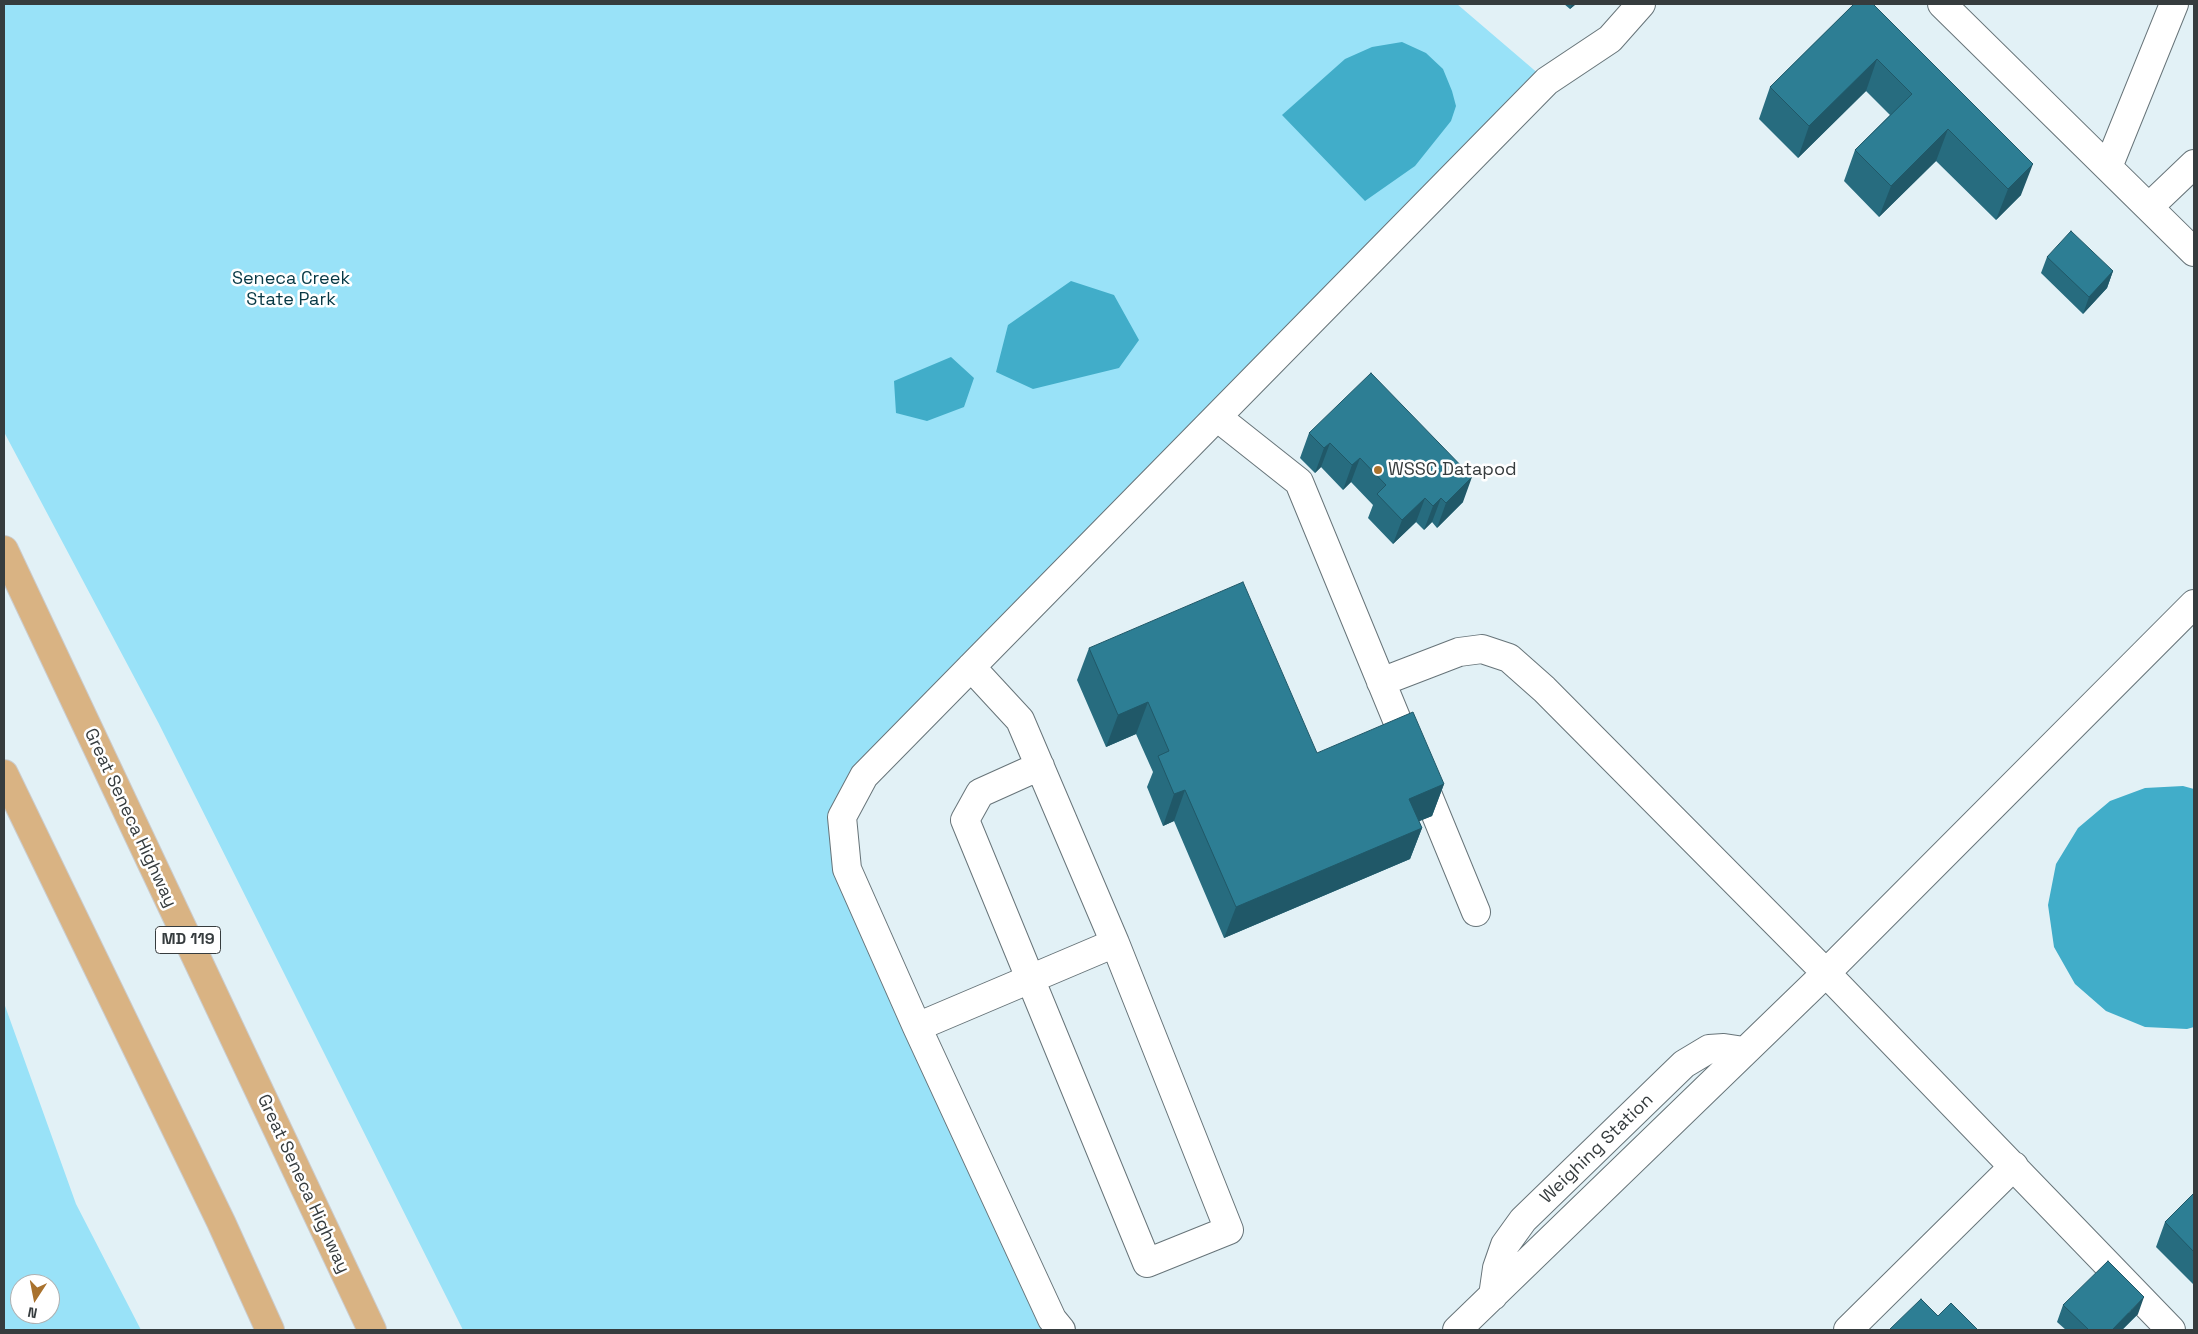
<!DOCTYPE html>
<style>
body{margin:0}
#map{position:relative;width:2198px;height:1334px;overflow:hidden;background:#e2f1f6;font-family:"Space Grotesk",sans-serif}
canvas{display:block}
.frame{position:absolute;inset:0;border:5px solid #363c3e;pointer-events:none}
.north{position:absolute;left:10px;top:1274px;width:50px;height:50px;box-sizing:border-box;background:#fff;border:1px solid #afb1b2;border-radius:50%;rotate:191deg;font-size:14px;font-weight:700;line-height:20px;text-align:center;color:#363c3e}
.north::after{content:'';display:block;margin:auto;width:18px;height:22px;background:#a9722e;clip-path:polygon(50% 0,100% 100%,50% 72%,0 100%)}
</style>
<div id="map">
<canvas width="2198" height="1334"></canvas>
<div class="frame"></div>
<div class="north">N</div>
</div>
<script>
const c = document.querySelector('canvas').getContext('2d');
c.lineJoin = 'round';
function fillPath(path, color) { c.fillStyle = color; c.fill(path, 'evenodd'); }
const toPath = rows => new Path2D(rows.map(r => 'M' + r).join(''));
function strokePath(path, color, width, dash) { c.strokeStyle = color; c.lineWidth = width; c.lineCap = dash ? 'butt' : 'round'; c.setLineDash(dash || []); c.stroke(path); }
function write(font, color, halo, rows, align = 'center') {
  c.font = font + ' "Space Grotesk",sans-serif'; c.lineWidth = 5; c.setLineDash([]); c.textBaseline = 'middle'; c.strokeStyle = halo; c.fillStyle = color; for (const [text, x, y, turn = 0] of rows) {
    c.save(); c.translate(x, y); c.rotate((+turn || 0) * Math.PI / 180); c.textAlign = isNaN(turn) ? turn : align; if (halo) c.strokeText(text, 0, 0); c.fillText(text, 0, 0); c.restore();
  }
}
fillPath(toPath([
 [4,4,1457,4,1547,81,864,776,847,869,1061,1330,463,1330,158,722,4,432],
 [4,1003,76,1204,141,1330,4,1330],
 [20,1284,50,1284,50,1314,20,1314]
]), '#99e2f8');
fillPath(toPath([
 [1402,42,1426,53,1443,69,1452,91,1456,106,1451,121,1415,166,1365,201,1282,115,1345,59,1372,47],
 [1071,281,1114,295,1139,340,1119,368,1033,389,996,372,1008,325],
 [951,357,974,378,964,407,927,421,896,413,894,381],
 [2183,786,2194,789,2194,1027,2187,1029,2145,1027,2106,1011,2075,984,2054,947,2048,905,2056,864,2078,828,2110,801,2145,788]
]), '#41adc9');
const minor = toPath([
 [1942,4,2194,252],
 [2108,167,2174,4],
 [2149,207,2194,164],
 [1217,417,1299,482,1476,912],
 [1381,682,1459,652,1482,649,1509,658,1544,689,1826,973,2171,1330],
 [1040,766,980,793,965,820,1147,1263,1229,1230,1115,943],
 [917,1027,1115,943,1020,720,971,667],
 [1493,1296,1497,1268,1505,1245,1523,1220,1684,1064,1709,1049,1724,1048,1744,1051],
 [1061,1330,1052,1319,917,1027,847,869,842,817,864,776,1547,81,1610,39,1641,4],
 [1457,1330,1826,973,2194,604],
 [1848,1330,2014,1166]
]);
const major = toPath([
 [4,550,372,1330],
 [4,774,221,1222,270,1330]
]);
strokePath(minor, '#677479', 30);
strokePath(major, '#cbcccd', 30);
strokePath(minor, '#fff', 28);
strokePath(major, '#d9b383', 28);
fillPath(toPath([
 [1564,4,1576,4,1570,9],
 [1854,4,2021,195,1996,220,1936,161,1879,217,1844,181,1855,150,1890,115,1866,91,1798,158,1759,119,1770,87],
 [2047,257,2113,271,2107,288,2083,314,2041,273],
 [1309,433,1463,502,1437,528,1432,522,1424,530,1416,522,1393,544,1368,518,1373,505,1351,482,1343,490,1321,467,1315,473,1300,458],
 [1089,648,1317,753,1444,784,1432,816,1419,821,1422,828,1410,859,1224,938,1174,821,1163,826,1147,787,1153,772,1136,734,1106,747,1077,680],
 [2194,1193,2194,1285,2156,1247,2165,1222],
 [2063,1305,2138,1314,2122,1330,2066,1330,2057,1322]
]), '#276c7f');
fillPath(toPath([
 [1572,4,1576,4,1570,9],
 [1877,59,1866,91,1798,158,1809,126],
 [1948,129,1936,161,1879,217,1891,186],
 [2033,164,2021,195,1996,220,2008,189],
 [2113,271,2107,288,2083,314,2089,297],
 [1330,443,1321,467,1315,473,1324,448],
 [1360,458,1351,482,1343,490,1352,465],
 [1472,477,1463,502,1437,528,1446,503],
 [1425,498,1416,522,1393,544,1402,520],
 [1441,498,1432,522,1424,530,1433,506],
 [1148,702,1136,734,1106,747,1118,715],
 [1444,784,1432,816,1398,830,1409,799],
 [1185,790,1174,821,1163,826,1174,794],
 [1422,828,1410,859,1224,938,1236,907],
 [2144,1297,2138,1314,2122,1330,2112,1330]
]), '#205868');
const building = toPath([
 [1854,4,1873,4,2033,164,2008,189,1948,129,1891,186,1855,150,1912,94,1877,59,1809,126,1770,87,1854,4],
 [2071,231,2113,271,2089,297,2047,257,2071,231],
 [1371,373,1472,477,1446,503,1441,498,1433,506,1425,498,1402,520,1377,494,1386,485,1360,458,1352,465,1330,443,1324,448,1309,433,1371,373],
 [1243,582,1317,753,1413,712,1444,784,1409,799,1422,828,1236,907,1185,790,1174,794,1158,756,1169,751,1148,702,1118,715,1089,648,1243,582],
 [2194,1193,2194,1252,2165,1222,2194,1193],
 [2108,1261,2144,1297,2112,1330,2089,1330,2063,1305,2108,1261],
 [1921,1299,1938,1316,1951,1303,1978,1330,1889,1330,1921,1299]
]);
fillPath(building, '#2d7e94');
strokePath(building, '#205868', 1);
for (const [x, y, r, color] of [
 [1378,470,5,"#a9722e"]
]) { const dot = new Path2D(); dot.arc(x, y, r, 0, 2 * Math.PI); c.fillStyle = color; c.fill(dot); strokePath(dot, '#fff', 2); }
for (const [x, y, w] of [
 [188,940,65]
]) { const box = new Path2D(); box.roundRect(x - w / 2, y - 13.5, w, 27, 4); c.fillStyle = '#fff'; c.fill(box); strokePath(box, '#363c3e', 1); }
write('bold 16px', '#363c3e', null, [
 ["MD 119",188,940]
]);
write('18px', '#063845', '#fff', [
 ["Seneca Creek",291,279],
 ["State Park",291,300]
]);
write('18px', '#363c3e', '#fff', [
 ["WSSC Datapod",1388,470]
], 'left');
write('18px', '#363c3e', '#fff', [
 ["Great Seneca Highway",130,818,65],
 ["Weighing Station",1597,1149,-44],
 ["Great Seneca Highway",303,1184,65]
]);
</script>
